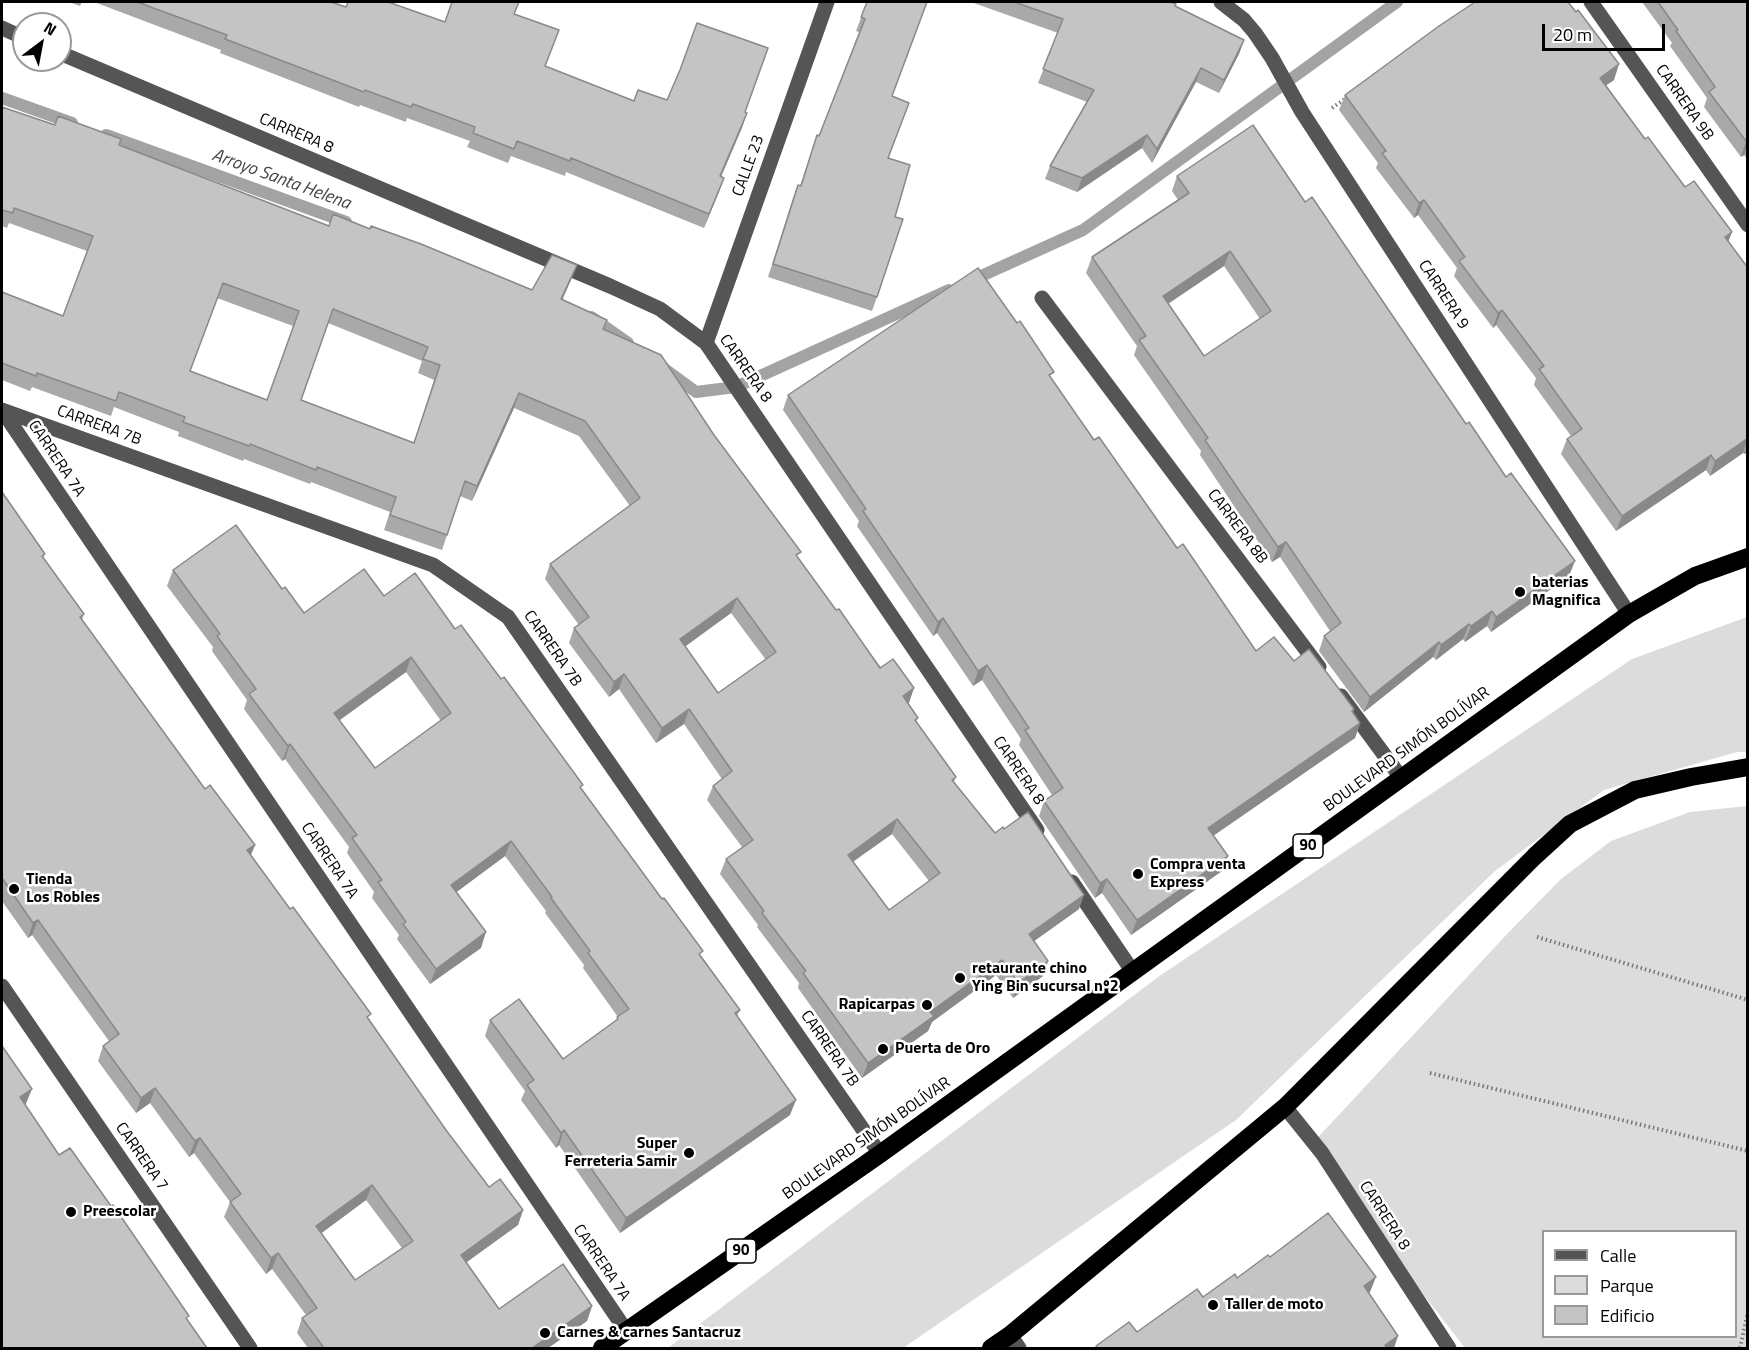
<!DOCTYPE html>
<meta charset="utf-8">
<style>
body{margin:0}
#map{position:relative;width:1749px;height:1350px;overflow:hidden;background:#fff;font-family:"Titillium Web",sans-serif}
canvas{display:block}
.frame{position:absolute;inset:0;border:3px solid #000;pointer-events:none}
.legend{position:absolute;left:1542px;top:1230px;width:195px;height:108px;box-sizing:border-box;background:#fff;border:2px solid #999;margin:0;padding:8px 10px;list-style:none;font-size:18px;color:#000}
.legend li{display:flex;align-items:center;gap:12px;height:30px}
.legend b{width:30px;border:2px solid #999}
.north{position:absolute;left:12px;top:12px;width:60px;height:60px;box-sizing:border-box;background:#fff;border:2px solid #999;border-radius:50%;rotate:32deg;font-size:16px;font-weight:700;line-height:24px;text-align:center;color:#000}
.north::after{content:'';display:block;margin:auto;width:21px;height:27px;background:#000;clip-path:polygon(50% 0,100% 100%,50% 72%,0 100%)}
.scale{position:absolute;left:1542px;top:24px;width:123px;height:27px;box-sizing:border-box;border:3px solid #000;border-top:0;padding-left:8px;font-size:18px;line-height:21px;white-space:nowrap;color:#000;-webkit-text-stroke:4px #fff;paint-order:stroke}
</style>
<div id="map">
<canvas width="1749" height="1350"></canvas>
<div class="frame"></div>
<ul class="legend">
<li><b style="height:8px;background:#555"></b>Calle</li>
<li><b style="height:16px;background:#dcdcdc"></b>Parque</li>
<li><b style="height:16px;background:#c4c4c4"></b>Edificio</li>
</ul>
<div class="north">N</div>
<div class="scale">20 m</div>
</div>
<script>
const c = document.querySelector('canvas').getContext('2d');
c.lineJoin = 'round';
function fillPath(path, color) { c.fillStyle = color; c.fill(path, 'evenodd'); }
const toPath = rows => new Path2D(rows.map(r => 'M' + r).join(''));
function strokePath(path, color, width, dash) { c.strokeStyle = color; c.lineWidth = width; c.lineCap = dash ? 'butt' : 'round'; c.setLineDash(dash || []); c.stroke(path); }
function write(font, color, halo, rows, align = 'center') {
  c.font = font + ' "Titillium Web",sans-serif'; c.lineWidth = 5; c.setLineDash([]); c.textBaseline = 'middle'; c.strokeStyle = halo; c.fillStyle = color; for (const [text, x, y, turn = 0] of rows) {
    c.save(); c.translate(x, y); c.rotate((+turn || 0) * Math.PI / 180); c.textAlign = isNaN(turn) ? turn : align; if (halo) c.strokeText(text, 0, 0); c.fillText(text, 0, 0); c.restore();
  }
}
fillPath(toPath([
 [1747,617,1747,752,1737,752,1604,790,1495,871,1236,1120,903,1348,668,1348,1158,977,1632,659],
 [1747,806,1747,1348,1465,1348,1309,1147,1508,933,1561,879,1611,841,1690,812],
 [1544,1232,1736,1232,1736,1336,1544,1336]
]), '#dcdcdc');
strokePath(toPath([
 [2,98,72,123],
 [106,135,346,222],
 [970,281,1083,230,1397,2],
 [591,317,628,343],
 [662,367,696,392,736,387,949,290]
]), '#a3a3a3', 12);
strokePath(toPath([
 [1332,108,1345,99],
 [1537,937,1748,1000],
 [1430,1073,1748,1151],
 [1740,1348,1748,1312]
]), '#777', 4, [1.5, 3]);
strokePath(toPath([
 [1221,2,1244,20,1255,33,1272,58,1302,112,1629,614],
 [1591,2,1748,225],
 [2,28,24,38],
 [60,53,610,286,660,309,706,343,1037,830],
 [1042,298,1319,667],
 [706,343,827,2],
 [2,410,433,565,508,617,880,1154],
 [2,410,627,1332],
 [1341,696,1402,779],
 [1072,882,1133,972],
 [2,986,250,1348],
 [1285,1107,1322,1153,1449,1348],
 [1010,1335,1019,1348]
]), '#555', 15);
strokePath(toPath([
 [602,1348,880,1154,1629,614,1695,576,1748,557],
 [991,1348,1010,1335,1285,1107,1535,856,1570,824,1635,790,1691,777,1748,767]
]), '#000', 18);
fillPath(toPath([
 [69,2,82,2,80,6],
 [94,2,331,2,346,7,445,22,514,14,546,66,634,101,667,100,747,113,721,176,724,178,704,228,566,172,565,176,511,156,508,163,467,147,470,141,407,118,406,122,360,105,359,107,220,53,221,50],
 [867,2,892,96,889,158,895,217,877,297,872,311,768,277,793,198,798,185,800,186,817,135,819,136,859,32,856,31],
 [971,2,1170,2,1175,6,1244,40,1239,54,1219,93,1196,82,1152,163,1142,148,1077,192,1045,179,1050,166,1087,102,1038,83,1058,33],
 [1642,2,1748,2,1748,160,1744,155,1741,157,1704,107,1707,98,1670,46,1672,43],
 [1614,80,1606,85,1645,139,1685,187,1732,232,1728,242,1748,268,1748,452,1744,454,1743,453,1710,476,1706,470,1616,531,1561,454,1567,439,1571,436,1534,385,1536,378,1496,325,1493,328,1454,276,1457,268,1418,215,1414,218,1376,168,1378,163,1339,110,1345,95],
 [2,107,55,125,119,145,329,226,532,290,577,265,562,300,607,320,603,329,714,435,798,558,836,610,909,703,908,703,918,718,916,722,956,777,954,782,995,833,1079,909,1034,941,1048,961,1043,976,1013,998,996,975,932,1022,928,1031,862,1078,798,988,799,983,757,927,758,925,720,874,726,859,742,847,707,800,713,786,722,779,684,724,656,743,619,689,609,697,569,643,574,628,579,625,545,579,550,564,630,506,579,436,514,408,472,501,460,496,442,550,384,530,390,512,311,482,310,484,244,459,243,461,178,436,179,432,114,407,111,416,32,387,30,391,2,380,2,292,63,316,87,251,9,223,7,228,2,226],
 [217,298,293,326,267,400,190,371],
 [328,323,422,361,418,373,434,380,414,443,301,400],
 [731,613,766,660,718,693,685,646],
 [892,834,929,881,889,910,853,862],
 [1177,176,1305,202,1569,576,1491,632,1487,626,1465,642,1463,639,1436,660,1433,657,1364,712,1319,651,1324,636,1330,631,1280,557,1272,562,1236,509,1200,455,1201,451,1134,355,1137,346,1086,273,1092,257,1178,200,1172,191],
 [1224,266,1260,319,1204,356,1168,304],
 [1052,379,1094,440,1256,651,1294,661,1354,709,1353,713,1360,723,1355,738,1213,835,1222,871,1131,935,1102,893,1095,898,1039,816,1044,801,1052,795,1019,745,1021,739,982,680,973,686,937,633,933,636,857,526,859,521,783,410,788,395],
 [2,492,45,554,43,558,84,614,82,620,369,1019,446,1130,489,1187,523,1210,518,1225,466,1262,499,1309,592,1306,587,1321,548,1348,308,1348,297,1333,302,1318,306,1315,272,1269,266,1274,224,1217,230,1202,194,1153,189,1157,150,1103,136,1113,98,1061,103,1046,109,1041,32,935,28,938,2,901],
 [366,1200,402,1248,355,1280,321,1233],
 [173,570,282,589,304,613,384,596,455,629,582,789,740,1010,737,1016,790,1115,620,1233,559,1145,556,1148,521,1100,525,1091,485,1036,490,1020,563,1059,616,1020,618,1017,583,968,584,965,545,913,546,911,505,856,456,892,481,948,430,984,397,939,399,935,372,898,374,892,347,853,349,847,285,759,282,761,244,709,247,700,212,651,213,647,167,586],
 [406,672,441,721,375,768,339,720]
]), '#a9a9a9');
fillPath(toPath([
 [1244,40,1239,54,1219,93,1224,80],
 [1619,64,1614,80,1595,93,1600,78],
 [1201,68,1196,82,1152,163,1157,149],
 [747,113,742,128,715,191,720,176],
 [1147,135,1142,148,1077,192,1082,178],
 [1746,141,1748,141,1748,144,1744,155,1741,157],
 [724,178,719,192,704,228,709,214],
 [1424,200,1418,215,1414,218,1419,203],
 [1732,232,1726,247,1725,237],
 [1230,251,1224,266,1157,311,1163,296],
 [577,265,571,280,556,314,561,299],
 [1502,310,1496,325,1493,328,1498,313],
 [519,393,514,408,472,501,477,486],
 [1748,438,1743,453,1710,476,1715,461],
 [1748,444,1748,452,1744,454],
 [1711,455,1706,470,1616,531,1622,516],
 [1286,542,1280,557,1272,562,1278,547],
 [1575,561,1569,576,1491,632,1496,617],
 [737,598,731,613,675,654,680,639],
 [1492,611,1487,626,1465,642,1471,626],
 [943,618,937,633,933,636,938,622],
 [1469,624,1463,639,1436,660,1441,645],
 [1439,642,1433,657,1364,712,1370,697],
 [411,657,406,672,329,728,334,713],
 [987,665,982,680,973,686,978,671],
 [624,674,619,689,609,697,614,682],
 [914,688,909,703,897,711,903,696],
 [689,709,684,724,656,743,662,728],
 [1360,723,1355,738,1203,843,1208,828],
 [290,744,285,759,282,761,288,746],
 [897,819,892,834,842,869,848,855],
 [511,841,505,856,446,900,451,885],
 [255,845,249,860,247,850],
 [1228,856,1222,871,1131,935,1137,920],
 [1107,879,1102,893,1095,898,1100,883],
 [1084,895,1079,909,1023,949,1029,934],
 [38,920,32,935,28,938,33,923],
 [486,932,481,948,430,984,436,969],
 [1002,960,996,975,932,1022,928,1031,862,1078,868,1063,930,1012],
 [1048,961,1043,976,1013,998,1018,983],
 [155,1088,150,1103,136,1113,141,1098],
 [32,1089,25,1106,20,1097],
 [796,1100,790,1115,620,1233,626,1218],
 [564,1130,559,1145,556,1148,561,1133],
 [200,1138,194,1153,189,1157,195,1141],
 [372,1185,366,1200,311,1241,316,1226],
 [523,1210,518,1225,456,1270,461,1255],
 [278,1253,272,1269,266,1274,271,1258],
 [1376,1277,1370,1292,1358,1301,1364,1286],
 [592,1306,587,1321,548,1348,532,1348],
 [1398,1336,1394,1348,1384,1348,1385,1345]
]), '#898989');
const building = toPath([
 [137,2,331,2,346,7,348,2,388,2,445,22,452,2,519,2,514,14,559,30,545,66,634,101,638,90,667,100,680,70,697,23,768,48,745,112,747,113,720,176,724,178,709,214,571,158,570,161,517,141,514,149,473,133,475,127,413,104,411,107,365,90,364,92,225,39,227,35,137,2],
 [867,2,927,2,892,96,909,103,888,158,910,165,895,217,903,219,877,297,773,264,798,185,801,186,817,135,819,136,865,19,861,17,867,2],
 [1014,2,1170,2,1176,4,1175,6,1244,40,1224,80,1201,68,1157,149,1147,135,1082,178,1050,166,1094,90,1043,69,1063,19,1014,2],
 [1475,2,1568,2,1576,12,1578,10,1619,64,1600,78,1645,139,1648,137,1685,187,1694,181,1732,232,1725,237,1748,268,1748,438,1715,461,1711,455,1622,516,1567,439,1582,429,1539,369,1544,366,1502,310,1498,313,1459,261,1465,257,1424,200,1419,203,1382,153,1386,151,1345,95,1439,26,1475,2],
 [1658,2,1748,2,1748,141,1746,141,1709,92,1715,87,1676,31,1678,30,1658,2],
 [2,107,55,125,58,116,121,139,119,145,329,226,333,214,370,229,371,226,421,244,532,290,552,255,577,265,561,299,607,320,603,329,661,355,714,435,801,552,796,555,836,610,839,609,880,668,893,659,914,688,903,696,918,718,915,720,956,777,952,780,995,833,1003,827,1004,829,1028,812,1084,895,1029,934,1048,961,1018,983,1002,960,930,1012,934,1016,868,1063,803,973,806,971,762,913,764,911,726,859,753,840,713,786,732,771,689,709,662,728,624,674,614,682,574,628,589,617,550,564,640,498,585,421,519,393,477,486,465,481,447,535,390,515,396,497,317,467,316,470,250,444,249,446,183,422,185,417,119,392,116,401,37,373,36,376,2,363,2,292,63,316,93,236,14,208,13,213,2,210,2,107],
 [223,283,299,311,267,400,190,371,223,283],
 [333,309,428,347,423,359,440,365,414,443,301,400,333,309],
 [737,598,776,652,718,693,680,639,737,598],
 [897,819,940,873,889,910,848,855,897,819],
 [1253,125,1305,202,1312,197,1466,424,1469,422,1506,477,1511,473,1575,561,1496,617,1492,611,1471,626,1469,624,1441,645,1439,642,1370,697,1324,636,1341,623,1286,542,1278,547,1241,493,1205,440,1208,438,1139,340,1146,336,1092,257,1189,193,1177,176,1253,125],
 [1230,251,1271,311,1204,356,1163,296,1230,251],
 [978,268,1017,323,1020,321,1054,372,1049,375,1094,440,1099,437,1177,548,1183,544,1256,651,1274,637,1294,661,1309,649,1354,709,1352,711,1360,723,1208,828,1228,856,1137,920,1107,879,1100,883,1044,801,1063,788,1025,730,1029,728,987,665,978,671,943,618,938,622,863,511,866,509,788,395,978,268],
 [2,492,45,554,42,556,84,614,80,617,205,789,210,785,255,845,247,850,290,909,293,907,371,1014,367,1017,446,1130,489,1187,500,1179,523,1210,461,1255,499,1309,563,1264,592,1306,532,1348,324,1348,302,1318,317,1308,278,1253,271,1258,230,1202,241,1194,200,1138,195,1141,155,1088,141,1098,103,1046,119,1034,38,920,33,923,2,878,2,492],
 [372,1185,413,1241,355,1280,316,1226,372,1185],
 [236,525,282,589,285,587,304,613,364,569,384,596,415,573,455,629,461,625,501,679,504,677,583,785,580,787,662,899,664,898,703,951,699,954,740,1010,735,1013,796,1100,626,1218,564,1130,561,1133,527,1085,534,1080,490,1020,519,999,563,1059,618,1019,617,1017,629,1009,588,953,590,951,551,898,552,897,511,841,451,885,486,932,436,969,403,924,406,922,378,882,382,880,352,838,357,835,290,744,288,746,249,694,256,689,217,636,220,634,173,570,236,525],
 [411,657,451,713,375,768,334,713,411,657],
 [2,1046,32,1089,20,1097,59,1155,70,1148,111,1206,113,1205,189,1316,186,1318,207,1348,2,1348,2,1046],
 [1328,1213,1376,1277,1364,1286,1398,1336,1385,1345,1387,1348,1098,1348,1096,1346,1129,1322,1137,1332,1197,1289,1203,1297,1235,1274,1237,1278,1268,1255,1270,1257,1328,1213]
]);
fillPath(building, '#c4c4c4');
strokePath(building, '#898989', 1.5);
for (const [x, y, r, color] of [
 [1520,592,6,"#000"],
 [1138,874,6,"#000"],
 [14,889,6,"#000"],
 [960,978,6,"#000"],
 [927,1005,6,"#000"],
 [883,1049,6,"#000"],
 [689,1153,6,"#000"],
 [71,1212,6,"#000"],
 [1213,1305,6,"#000"],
 [545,1333,6,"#000"]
]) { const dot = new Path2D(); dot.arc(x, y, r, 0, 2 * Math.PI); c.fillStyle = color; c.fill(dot); strokePath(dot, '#fff', 2); }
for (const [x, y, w] of [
 [1308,846,30],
 [741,1251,30]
]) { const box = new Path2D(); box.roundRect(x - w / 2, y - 12, w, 24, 4.5); c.fillStyle = '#fff'; c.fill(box); strokePath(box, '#000', 1.5); }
write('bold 15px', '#000', null, [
 ["90",1308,846],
 ["90",741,1251]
]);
write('16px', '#000', '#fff', [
 ["CARRERA 9B",1684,103,55],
 ["CARRERA 8",296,134,23],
 ["CALLE 23",749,166,-70],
 ["CARRERA 9",1443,295,57],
 ["CARRERA 8",745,369,55],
 ["CARRERA 7B",99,426,20],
 ["CARRERA 7A",56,459,56],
 ["CARRERA 8B",1237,527,53],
 ["CARRERA 7B",552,649,55],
 ["BOULEVARD SIMÓN BOLÍVAR",1407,750,-36],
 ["CARRERA 8",1018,771,56],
 ["CARRERA 7A",329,861,56],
 ["CARRERA 7B",829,1049,55],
 ["BOULEVARD SIMÓN BOLÍVAR",867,1139,-35],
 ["CARRERA 7",141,1157,55],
 ["CARRERA 8",1384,1216,57],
 ["CARRERA 7A",601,1263,56]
]);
write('bold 16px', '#000', '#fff', [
 ["baterias",1532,583],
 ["Magnifica",1532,601],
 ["Compra venta",1150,865],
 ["Express",1150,883],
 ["Tienda",26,880],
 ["Los Robles",26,898],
 ["retaurante chino",972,969],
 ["Ying Bin sucursal nº2",972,987],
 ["Rapicarpas",915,1005,"right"],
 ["Puerta de Oro",895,1049],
 ["Super",677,1144,"right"],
 ["Ferreteria Samir",677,1162,"right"],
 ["Preescolar",83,1212],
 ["Taller de moto",1225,1305],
 ["Carnes & carnes Santacruz",557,1333]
], 'left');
write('italic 18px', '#444', '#fff', [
 ["Arroyo Santa Helena",281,180,20]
]);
</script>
